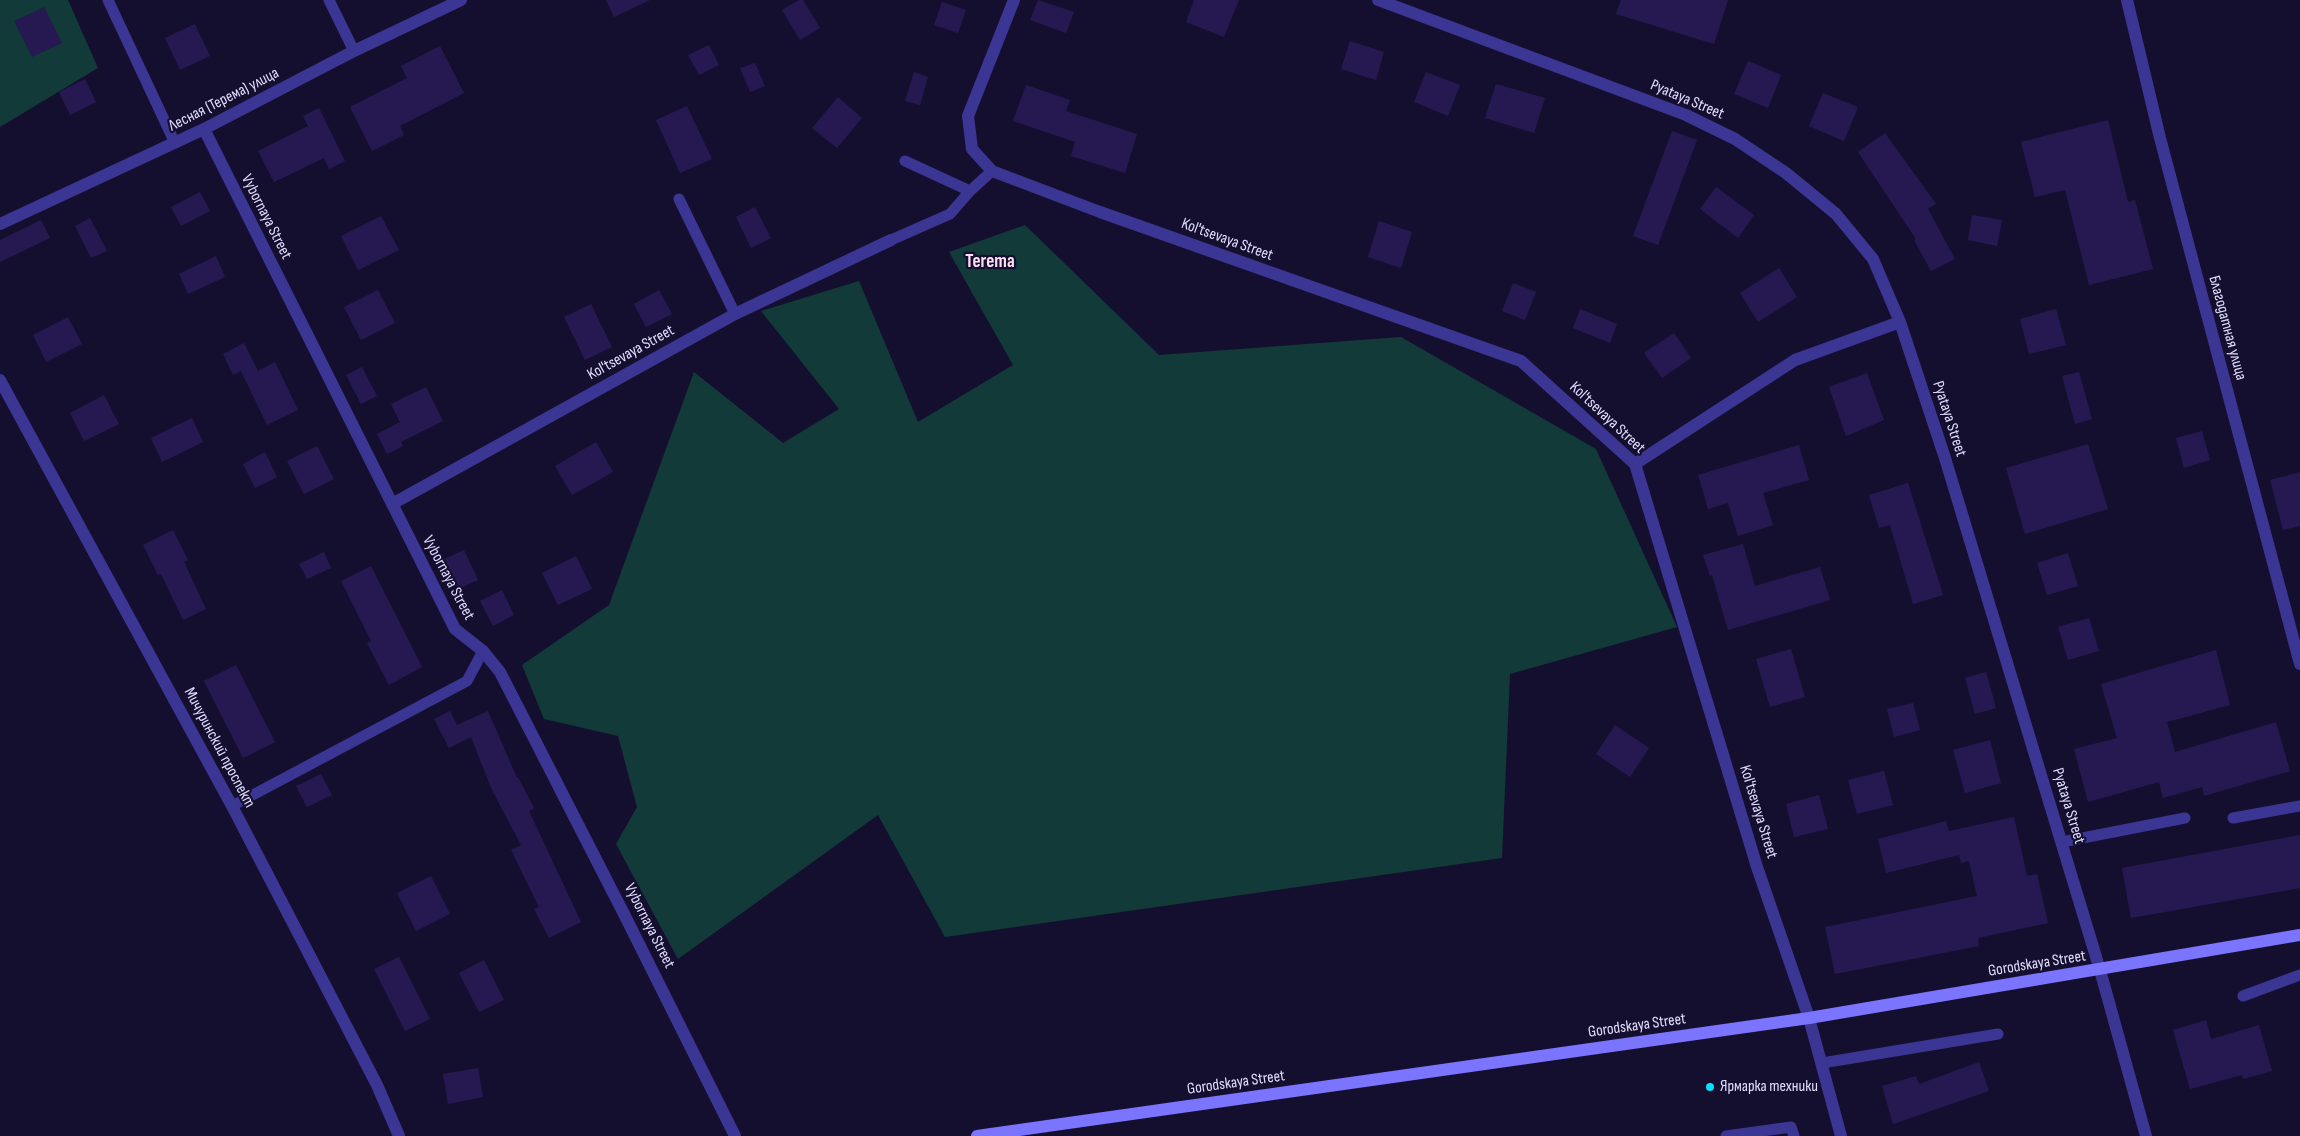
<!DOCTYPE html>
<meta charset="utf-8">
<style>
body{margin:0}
canvas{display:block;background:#150f2f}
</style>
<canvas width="2300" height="1136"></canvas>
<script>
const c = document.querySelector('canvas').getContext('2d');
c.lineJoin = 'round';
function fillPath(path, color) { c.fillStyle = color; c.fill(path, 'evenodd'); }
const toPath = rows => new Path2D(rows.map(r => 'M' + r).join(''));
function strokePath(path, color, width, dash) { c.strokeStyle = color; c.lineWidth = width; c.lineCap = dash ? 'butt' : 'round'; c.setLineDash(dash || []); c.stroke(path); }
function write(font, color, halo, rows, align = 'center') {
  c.font = font + ' "Sofia Sans Condensed",sans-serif'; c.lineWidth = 4.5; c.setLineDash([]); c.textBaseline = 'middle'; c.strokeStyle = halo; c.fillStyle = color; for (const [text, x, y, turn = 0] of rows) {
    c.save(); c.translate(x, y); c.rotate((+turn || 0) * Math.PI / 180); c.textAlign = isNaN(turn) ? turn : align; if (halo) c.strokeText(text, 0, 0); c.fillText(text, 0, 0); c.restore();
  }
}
fillPath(toPath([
 [0,0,68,0,98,68,0,127],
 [1025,225,1159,355,1401,337,1596,449,1677,627,1510,674,1502,858,945,937,878,815,678,959,616,844,637,807,618,736,544,719,522,665,609,605,694,372,783,443,839,409,761,311,859,281,918,422,1013,365,949,252]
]), '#113a39');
fillPath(toPath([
 [606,0,650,0,614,17],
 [799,0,803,0,820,28,800,40,782,10],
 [1038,0,1074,12,1066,33,1030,20],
 [1194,0,1239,0,1224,37,1186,22],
 [1621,0,1728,0,1714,44,1616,14],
 [942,2,966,10,958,33,934,25],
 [44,7,62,43,32,57,14,21],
 [195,24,210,56,180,70,165,38],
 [1350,41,1384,52,1376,80,1341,69],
 [709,45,719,65,699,75,688,55],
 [440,46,464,93,400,126,404,135,372,151,350,107,407,78,401,66],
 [1748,61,1781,75,1768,108,1734,94],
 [755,63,765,86,750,92,740,68],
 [914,72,928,77,920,105,905,101],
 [1426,72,1460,85,1448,116,1414,102],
 [85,79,96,102,70,115,59,92],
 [1496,84,1545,98,1534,133,1485,118],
 [1026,85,1070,100,1066,111,1137,134,1125,173,1071,156,1075,142,1013,121],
 [1823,93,1858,107,1844,141,1809,126],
 [838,97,862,118,837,148,812,128],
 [687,106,712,159,680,173,656,120],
 [319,108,345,161,329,169,324,158,274,182,258,151,308,126,303,116],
 [2108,120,2128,202,2135,200,2153,269,2089,285,2065,190,2035,197,2021,142],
 [1672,131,1697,140,1658,245,1633,236],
 [1885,133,1936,204,1928,209,1955,259,1931,271,1914,240,1916,239,1858,152],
 [1716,187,1754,215,1738,238,1700,209],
 [200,192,210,211,181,226,171,207],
 [755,207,771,238,751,248,736,217],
 [1972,215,2002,220,1997,246,1968,240],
 [381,216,399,250,358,270,341,236],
 [90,218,107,251,91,258,75,226],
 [41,220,50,238,0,262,0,240],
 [1379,221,1412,232,1401,268,1368,257],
 [216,256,225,277,188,294,179,274],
 [1779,268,1797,297,1758,322,1740,293],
 [1513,283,1536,292,1525,320,1502,311],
 [378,290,395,323,361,340,344,307],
 [659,290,672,314,646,327,634,304],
 [591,304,612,347,585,360,564,317],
 [1580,309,1617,324,1610,343,1573,328],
 [2056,309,2066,345,2029,354,2020,319],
 [68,317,82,344,46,362,33,335],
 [1674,333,1691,358,1662,378,1644,353],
 [244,343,258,371,275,362,298,410,267,425,241,371,233,375,223,354],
 [362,367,377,396,361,404,346,375],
 [2079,372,2092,419,2075,424,2062,376],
 [1867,373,1884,420,1846,436,1829,387],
 [426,387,443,421,401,442,403,446,387,454,377,434,400,422,391,404],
 [104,395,119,424,84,441,70,413],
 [192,418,203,442,162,462,151,438],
 [2202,431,2210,460,2184,468,2176,438],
 [596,442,613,472,572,495,555,466],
 [2088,444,2108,509,2025,534,2006,468],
 [1799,445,1809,480,1763,493,1773,525,1738,536,1728,503,1708,509,1698,475],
 [317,446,334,479,304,494,287,461],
 [265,452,277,477,255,488,243,464],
 [2300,472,2300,526,2283,530,2270,480],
 [1908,483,1943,595,1913,604,1890,525,1879,528,1869,495],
 [173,530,188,560,184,562,206,609,183,620,161,574,158,575,143,545],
 [1743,544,1755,586,1820,567,1830,600,1728,630,1712,575,1710,576,1703,555],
 [464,550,478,580,456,590,442,560],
 [324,552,331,568,307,579,299,564],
 [2068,553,2078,586,2047,595,2037,563],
 [576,556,592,589,558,605,542,573],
 [371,566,422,667,389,685,367,643,371,641,341,581],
 [502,590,514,615,493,626,480,601],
 [2089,618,2099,651,2068,660,2058,627],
 [1791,649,1805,697,1770,707,1756,659],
 [2216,650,2230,705,2167,722,2175,752,2276,722,2290,771,2204,796,2202,787,2163,798,2159,782,2088,802,2074,749,2117,738,2101,684],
 [236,665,275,742,243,758,204,681],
 [1986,672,1996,708,1975,714,1965,678],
 [1913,703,1920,730,1894,737,1887,709],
 [450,711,457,725,488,711,517,778,518,777,534,808,529,811,581,922,549,938,534,909,539,907,511,850,521,845,492,790,471,737,449,748,434,719],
 [1615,725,1649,748,1630,777,1596,754],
 [1990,740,2001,783,1965,793,1953,750],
 [1884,771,1893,805,1857,814,1848,780],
 [321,774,332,795,307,807,296,786],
 [1819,795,1828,829,1794,837,1786,804],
 [2014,817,2027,876,2037,874,2048,923,1978,938,1979,946,1835,974,1825,927,1977,896,1969,861,1961,863,1959,855,1886,873,1878,839,1946,821,1949,831],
 [2300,835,2300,888,2131,918,2122,868],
 [431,876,450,914,416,931,397,893],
 [399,957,430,1019,405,1031,374,969],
 [484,960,504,1000,479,1012,459,973],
 [2206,1020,2211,1039,2259,1025,2272,1071,2243,1079,2242,1075,2190,1089,2173,1030],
 [1979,1062,1989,1091,1893,1124,1882,1086,1916,1076,1919,1084],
 [478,1068,483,1097,448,1104,443,1074]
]), '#261952');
strokePath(toPath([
 [108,0,175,143],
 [329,0,354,51],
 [905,161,970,191],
 [679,199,735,314],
 [891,240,950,214,970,191,992,171],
 [232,806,467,681,483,651],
 [2233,818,2300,806],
 [2062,842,2185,818],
 [2243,996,2300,975],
 [1822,1063,1998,1034],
 [1726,1136,1791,1127,1794,1136]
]), '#3b3593', 11);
strokePath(toPath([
 [1014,0,968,116,972,149,992,171,1100,212,1521,361,1635,464,1757,867,1809,1018,1841,1136],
 [1378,0,1686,115,1735,139,1786,173,1836,214,1873,259,1900,322,1945,458,2100,970,2146,1136],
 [2127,0,2160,138,2300,664],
 [204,129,455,629,483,651,500,672,625,916,735,1136],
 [0,224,204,129,354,51,461,0],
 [0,380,232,806,377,1085,399,1136],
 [1635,464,1795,360,1900,322],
 [392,504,735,314,891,240]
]), '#3b3593', 12);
strokePath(toPath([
 [977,1136,1809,1018,2300,935]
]), '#7b74ff', 12);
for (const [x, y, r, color] of [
 [1710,1087,5,"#09dfff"]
]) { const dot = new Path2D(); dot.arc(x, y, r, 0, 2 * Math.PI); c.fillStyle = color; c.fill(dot); strokePath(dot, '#150f2f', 2); }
write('16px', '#e2ddff', '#150f2f', [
 ["Лесная (Терема) улица",224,100,-27],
 ["Pyataya Street",1687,100,23],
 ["Vybornaya Street",266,217,63],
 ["Kol'tsevaya Street",1227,240,20],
 ["Благодатная улица",2227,328,75],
 ["Kol'tsevaya Street",631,353,-29],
 ["Kol'tsevaya Street",1607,418,43],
 ["Pyataya Street",1949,419,72],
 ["Vybornaya Street",448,578,62],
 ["Мичуринский проспект",219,748,62],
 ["Pyataya Street",2068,806,73],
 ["Kol'tsevaya Street",1758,812,73],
 ["Vybornaya Street",649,926,63],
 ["Gorodskaya Street",2037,964,-9],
 ["Gorodskaya Street",1637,1026,-8],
 ["Gorodskaya Street",1236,1083,-8]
]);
write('16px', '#e2ddff', '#150f2f', [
 ["Ярмарка техники",1720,1087]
], 'left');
write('bold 19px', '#ffdff2', '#150f2f', [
 ["Terema",990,262]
]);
</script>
